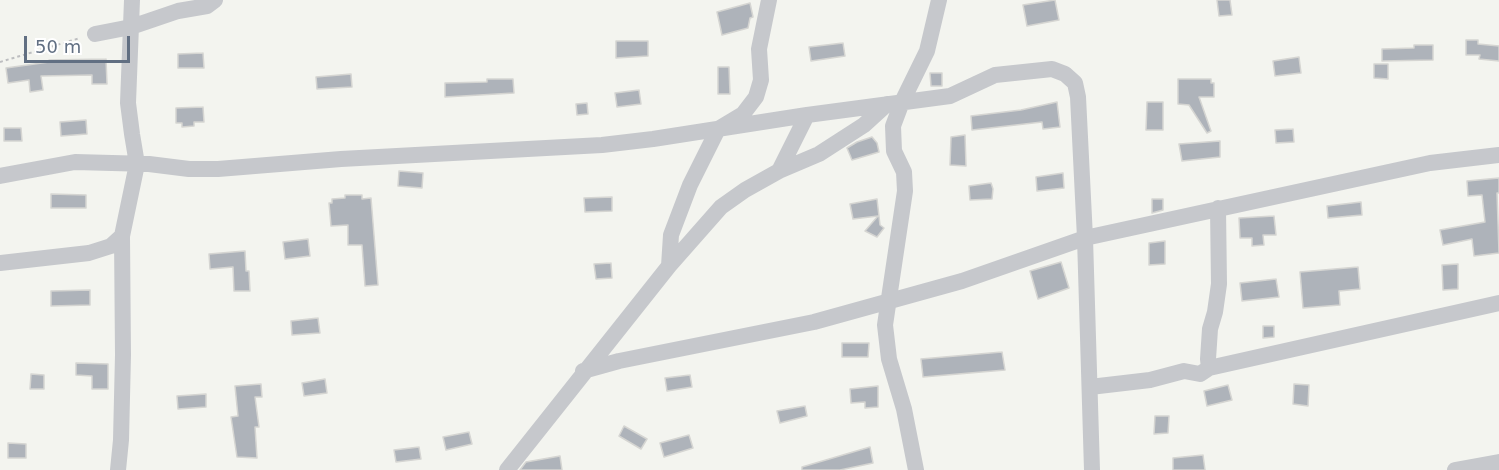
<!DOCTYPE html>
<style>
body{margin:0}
#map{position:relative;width:1499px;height:470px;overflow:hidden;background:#f3f4ef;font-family:"DejaVu Sans",sans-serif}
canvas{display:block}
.scale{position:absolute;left:24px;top:36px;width:106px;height:27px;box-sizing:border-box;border:3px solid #616f82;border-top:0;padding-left:8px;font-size:18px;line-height:21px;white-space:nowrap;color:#616f82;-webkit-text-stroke:4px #fff;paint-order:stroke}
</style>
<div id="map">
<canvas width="1499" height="470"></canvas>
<div class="scale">50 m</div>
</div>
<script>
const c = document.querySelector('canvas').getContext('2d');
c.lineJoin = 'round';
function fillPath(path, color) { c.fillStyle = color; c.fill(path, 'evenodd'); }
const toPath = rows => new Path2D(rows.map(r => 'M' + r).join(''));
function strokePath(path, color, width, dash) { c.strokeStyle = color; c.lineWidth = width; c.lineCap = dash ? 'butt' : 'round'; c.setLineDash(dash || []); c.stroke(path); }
const building = toPath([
 [1055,0,1059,20,1027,26,1023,5,1055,0],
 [1217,0,1230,0,1232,15,1219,16,1217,0],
 [750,3,753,17,750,18,748,28,722,35,717,12,750,3],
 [1466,40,1478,40,1478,44,1499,46,1499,61,1479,59,1480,55,1466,55,1466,40],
 [616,41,648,41,648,56,616,58,616,41],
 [843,43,845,56,811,61,809,47,843,43],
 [1414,45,1433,45,1433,60,1382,61,1382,49,1414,48,1414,45],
 [203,53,204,68,178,68,178,54,203,53],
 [1299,57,1301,73,1275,76,1273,61,1299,57],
 [106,59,107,84,92,84,92,75,41,76,43,90,30,92,29,80,8,83,6,68,49,62,49,60,106,59],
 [1374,64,1388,64,1388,79,1374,78,1374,64],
 [718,67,729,67,730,94,718,94,718,67],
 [930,73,942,73,942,86,931,86,930,73],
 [351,74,352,87,317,89,316,77,351,74],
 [487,79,513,79,514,93,445,97,445,83,487,82,487,79],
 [1178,79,1211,79,1211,83,1214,83,1214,97,1199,97,1211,131,1207,133,1189,105,1178,104,1178,79],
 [639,90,641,104,617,107,615,93,639,90],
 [1057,102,1060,127,1043,129,1042,122,972,130,971,116,1021,110,1057,102],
 [1147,102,1163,102,1163,130,1146,130,1147,102],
 [587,103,588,114,577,115,576,104,587,103],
 [203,107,204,122,194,122,194,126,182,127,182,123,176,123,176,108,203,107],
 [86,120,87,134,61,136,60,122,86,120],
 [4,128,21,128,22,141,4,141,4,128],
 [1293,129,1294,142,1276,143,1275,130,1293,129],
 [965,135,966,166,950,165,951,137,965,135],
 [872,137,877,143,879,152,852,160,847,148,857,142,872,137],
 [1220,141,1220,157,1182,161,1179,144,1220,141],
 [399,171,423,173,422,188,398,186,399,171],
 [1063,173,1064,188,1037,191,1036,177,1063,173],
 [1499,178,1499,193,1497,193,1499,253,1474,256,1472,239,1443,245,1440,230,1485,222,1482,195,1468,196,1467,181,1499,178],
 [991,183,993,189,992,199,970,200,969,186,991,183],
 [51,194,86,195,86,208,51,208,51,194],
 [345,195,362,195,362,199,371,198,378,285,365,286,362,245,348,245,348,225,331,226,329,203,332,203,332,199,345,198,345,195],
 [612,197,612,211,585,212,584,198,612,197],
 [877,199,880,225,884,228,877,237,865,231,878,216,853,219,850,204,877,199],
 [1152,199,1163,199,1163,210,1152,213,1152,199],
 [1361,202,1362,215,1328,218,1327,206,1361,202],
 [1274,216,1276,235,1263,235,1264,245,1252,246,1252,238,1240,238,1239,218,1274,216],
 [308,239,310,256,285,259,283,242,308,239],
 [1165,241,1165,264,1149,265,1149,243,1165,241],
 [245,251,246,271,249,271,250,291,234,291,233,267,210,269,209,254,245,251],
 [1061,262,1069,288,1038,299,1030,271,1061,262],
 [611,263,612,278,596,279,594,264,611,263],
 [1458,264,1458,289,1443,290,1442,265,1458,264],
 [1358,267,1360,289,1339,291,1340,305,1303,308,1300,272,1358,267],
 [1276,279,1279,297,1242,301,1240,283,1276,279],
 [90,290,90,305,51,306,51,291,90,290],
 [318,318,320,333,292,335,291,321,318,318],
 [1263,326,1274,326,1274,337,1263,338,1263,326],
 [842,343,869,343,868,357,842,357,842,343],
 [1002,352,1005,370,923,377,921,359,1002,352],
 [76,363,108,364,108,389,92,389,92,376,76,375,76,363],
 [31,374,44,375,44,389,30,389,31,374],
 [690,375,692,387,667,391,665,378,690,375],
 [325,379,327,393,304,396,302,383,325,379],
 [261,384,262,397,255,397,259,427,255,427,257,458,237,457,231,417,238,416,235,386,261,384],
 [1294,384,1309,385,1308,406,1293,404,1294,384],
 [1228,385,1232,400,1207,406,1204,391,1228,385],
 [878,386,878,407,865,408,865,402,851,403,850,389,878,386],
 [206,394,206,407,178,409,177,396,206,394],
 [805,406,807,416,780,423,777,411,805,406],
 [1155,416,1169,416,1168,433,1154,434,1155,416],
 [624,426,647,439,641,449,619,436,624,426],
 [469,432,472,444,446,450,443,437,469,432],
 [689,435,693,448,664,457,660,443,689,435],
 [8,443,26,444,26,458,8,458,8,443],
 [419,447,421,459,396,462,394,450,419,447],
 [870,447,873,463,840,470,802,470,802,467,870,447],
 [1203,455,1205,470,1173,470,1173,458,1203,455],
 [560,456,562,470,520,470,526,462,560,456]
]);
fillPath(building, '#aeb3ba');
strokePath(building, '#d5d5d2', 1.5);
strokePath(toPath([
 [0,62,80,38]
]), '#bdbec0', 2, [3, 3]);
strokePath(toPath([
 [95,34,131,27,178,11,207,6,215,0],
 [779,171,807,115],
 [0,176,75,162,149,164,189,169,218,169,341,159,602,145,653,139,807,115,950,96,995,75,1052,69,1065,74,1075,83,1078,97,1085,238,1092,470],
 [0,263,89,253,111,246,122,236,137,164,132,134,128,103,132,0],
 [669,266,671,235,690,185,718,129,743,114,756,97,761,80,759,49,769,0],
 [1209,368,1208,359,1210,329,1215,312,1219,284,1218,208],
 [583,371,619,361,814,322,962,281,1085,238,1430,163,1499,155],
 [1090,387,1150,380,1184,371,1200,374,1209,368,1499,303],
 [118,470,121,440,123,355,122,236],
 [507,470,669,266,721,207,745,190,779,171,819,154,864,125,887,104],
 [916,470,904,409,889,359,885,325,905,191,904,172,894,151,893,126,902,102,927,51,939,0],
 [1455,470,1499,462]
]), '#c6c8cc', 16);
</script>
